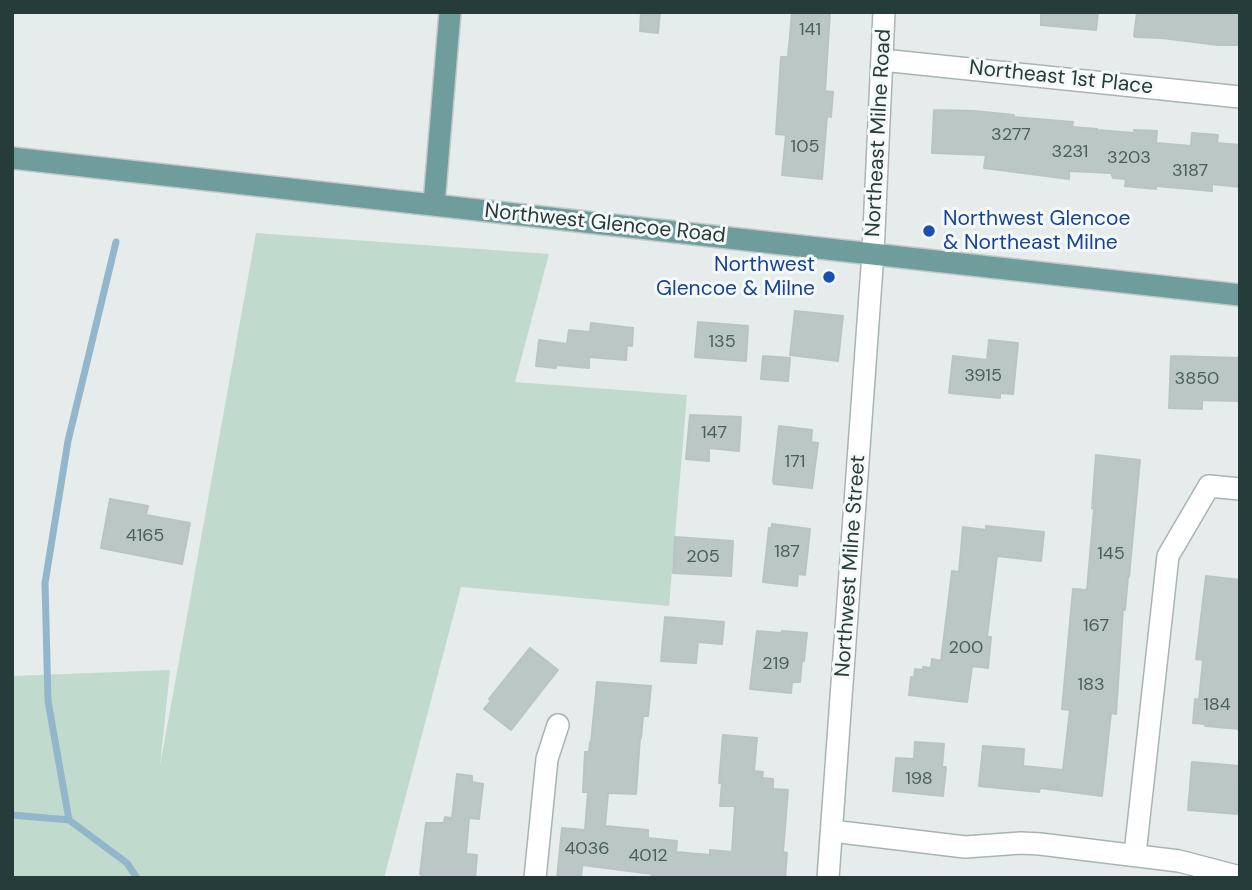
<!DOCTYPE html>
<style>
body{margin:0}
#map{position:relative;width:1252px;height:890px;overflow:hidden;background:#e5eceb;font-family:"DM Sans",sans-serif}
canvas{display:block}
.frame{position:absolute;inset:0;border:14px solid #263c3b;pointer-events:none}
</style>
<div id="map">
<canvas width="1252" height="890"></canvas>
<div class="frame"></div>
</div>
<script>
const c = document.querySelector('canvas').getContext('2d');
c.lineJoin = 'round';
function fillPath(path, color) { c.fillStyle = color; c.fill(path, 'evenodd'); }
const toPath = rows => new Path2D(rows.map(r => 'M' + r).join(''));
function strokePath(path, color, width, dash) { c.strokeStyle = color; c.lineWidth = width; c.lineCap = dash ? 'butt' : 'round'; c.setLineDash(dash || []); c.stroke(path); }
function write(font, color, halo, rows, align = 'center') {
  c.font = font + ' "DM Sans",sans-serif'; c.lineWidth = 6; c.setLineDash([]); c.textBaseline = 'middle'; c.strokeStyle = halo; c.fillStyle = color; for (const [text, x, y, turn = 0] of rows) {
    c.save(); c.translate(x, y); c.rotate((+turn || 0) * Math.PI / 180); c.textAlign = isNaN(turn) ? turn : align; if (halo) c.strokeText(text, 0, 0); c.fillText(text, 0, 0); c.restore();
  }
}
fillPath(toPath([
 [256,233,549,254,515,382,687,395,669,606,461,587,384,878,12,878,12,676,170,670,160,766]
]), '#c0dbcd');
strokePath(toPath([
 [12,815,69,820,127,863,137,878],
 [69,820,48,701,45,583,68,441,116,242]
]), '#93b6cb', 7);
const building = toPath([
 [641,12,660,12,658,33,640,31,641,12],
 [792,12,830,12,825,91,833,92,831,117,827,116,822,179,782,175,786,135,776,134,781,57,788,57,792,12],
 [1041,12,1098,12,1096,30,1041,25,1041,12],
 [1137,12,1240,12,1240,45,1218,45,1162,38,1136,37,1134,36,1137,12],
 [934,110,974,111,1014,115,1013,117,1073,122,1072,127,1097,129,1097,130,1134,133,1134,130,1157,131,1156,143,1191,146,1192,133,1218,135,1217,143,1240,145,1240,187,1212,184,1212,191,1156,186,1156,189,1125,186,1126,179,1113,178,1111,173,1069,171,1069,179,984,168,986,155,932,153,934,110],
 [795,311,843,316,838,361,790,355,795,311],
 [698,322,748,326,746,361,695,357,698,322],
 [591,323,633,328,632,346,627,345,626,360,589,357,589,368,556,365,556,368,536,366,539,340,567,344,569,330,590,332,591,323],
 [989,340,1018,343,1013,394,1000,393,1000,398,949,393,953,356,987,360,989,340],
 [763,356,790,358,788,381,761,379,763,356],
 [1171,356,1240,358,1240,401,1202,400,1202,409,1169,408,1171,356],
 [690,415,741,417,739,451,709,448,709,461,686,459,690,415],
 [779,426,812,430,811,442,818,443,812,488,774,484,773,481,779,426],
 [1096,455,1140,460,1129,577,1128,577,1125,610,1123,609,1116,714,1111,713,1102,796,1040,788,1039,792,979,786,983,746,1024,749,1023,766,1063,770,1070,710,1062,709,1073,589,1087,590,1094,509,1092,508,1096,455],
 [110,499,148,506,146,515,190,523,182,564,101,548,110,499],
 [772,524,810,529,805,575,798,574,797,586,763,582,769,528,772,528,772,524],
 [986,526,1044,532,1041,561,997,556,987,637,991,637,988,668,972,666,967,702,909,695,911,677,914,678,915,669,923,670,923,667,931,668,932,659,941,661,952,571,959,572,963,527,986,530,986,526],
 [675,537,733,541,731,576,673,573,675,537],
 [1206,576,1240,580,1240,729,1205,726,1205,724,1193,723,1195,699,1199,700,1203,660,1196,659,1206,576],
 [665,617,724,622,722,644,698,642,696,663,661,661,665,617],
 [757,631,781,633,782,631,807,633,804,661,802,661,800,682,792,682,791,693,750,689,757,631],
 [530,648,558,670,511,730,484,709,491,701,489,699,530,648],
 [597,682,651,686,648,716,643,716,641,738,640,738,636,794,608,793,605,826,648,830,648,838,677,841,676,852,710,855,710,850,732,852,735,806,720,806,722,783,719,783,723,735,757,738,754,771,763,772,762,778,773,779,773,789,788,790,783,852,787,853,785,878,651,878,652,874,582,865,581,878,557,878,562,828,585,830,588,792,583,792,585,752,589,752,590,742,591,742,597,682],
 [915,742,944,744,942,767,946,767,943,796,893,791,896,758,914,759,915,742],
 [1192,762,1240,766,1237,814,1188,810,1192,762],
 [457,774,472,776,472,782,483,784,479,819,469,818,466,854,477,855,475,878,422,878,422,875,420,874,426,823,444,823,445,817,452,818,457,774]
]);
fillPath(building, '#bac7c4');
strokePath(building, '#b8c5c3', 2);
const minor = toPath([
 [882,60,1240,97],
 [832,831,965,847,1021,843,1040,844,1179,861,1240,877],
 [1135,854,1168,556,1209,486,1240,489],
 [535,878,547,759,558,725],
 [828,878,873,253,884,12]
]);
const primary = toPath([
 [12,158,1240,295],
 [434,204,450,12]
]);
strokePath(minor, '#a8b4b3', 24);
strokePath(primary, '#c2c8c8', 24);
strokePath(minor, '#fff', 21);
strokePath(primary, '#6e9d9b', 21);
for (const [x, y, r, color] of [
 [929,231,7,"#1a4fb4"],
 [829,277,7,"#1a4fb4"]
]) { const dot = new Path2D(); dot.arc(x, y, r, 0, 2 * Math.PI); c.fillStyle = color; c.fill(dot); strokePath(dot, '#f5f9f8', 2.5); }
write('18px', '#4b5f5d', null, [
 ["141",810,30],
 ["3277",1011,135],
 ["105",805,147],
 ["3231",1070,152],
 ["3203",1129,158],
 ["3187",1190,171],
 ["135",722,342],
 ["3915",983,376],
 ["3850",1197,379],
 ["147",714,433],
 ["171",795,462],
 ["4165",145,536],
 ["187",787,552],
 ["145",1111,554],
 ["205",703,557],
 ["167",1096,626],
 ["200",966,648],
 ["219",776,664],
 ["183",1091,685],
 ["184",1217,705],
 ["198",919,779],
 ["4036",587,849],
 ["4012",648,856]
]);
write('21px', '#263c3b', '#f5f9f8', [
 ["Northeast 1st Place",1061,78,6],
 ["Northeast Milne Road",879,133,-87],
 ["Northwest Glencoe Road",605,224,6],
 ["Northwest Milne Street",851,566,-86]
]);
write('21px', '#164399', '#f5f9f8', [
 ["Northwest Glencoe",943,219],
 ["& Northeast Milne",943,243],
 ["Northwest",815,265,"right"],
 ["Glencoe & Milne",815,289,"right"]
], 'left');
</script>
